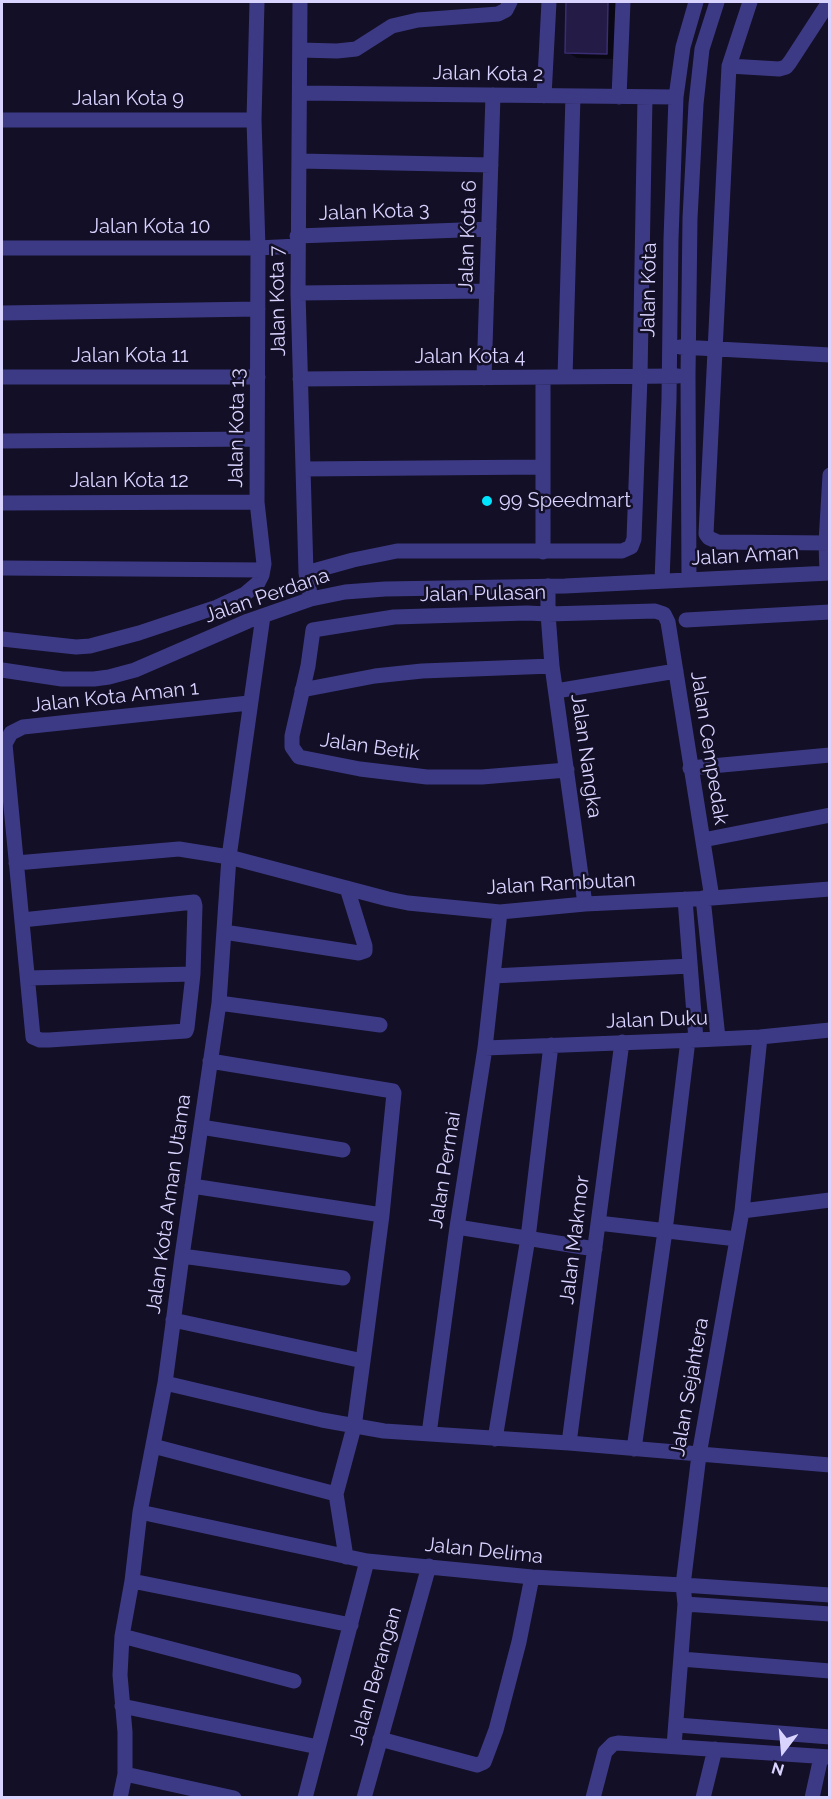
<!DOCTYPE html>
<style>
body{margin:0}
#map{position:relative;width:831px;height:1799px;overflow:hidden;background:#130f26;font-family:Raleway,sans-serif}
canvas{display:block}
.frame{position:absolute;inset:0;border:3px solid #d9d4ff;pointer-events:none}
.north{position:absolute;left:753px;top:1721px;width:60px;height:60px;-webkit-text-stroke:4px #130f26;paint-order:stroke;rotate:196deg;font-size:16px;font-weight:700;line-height:24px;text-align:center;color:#d9d4ff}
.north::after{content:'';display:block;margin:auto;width:21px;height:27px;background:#d9d4ff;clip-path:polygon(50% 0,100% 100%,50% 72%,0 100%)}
</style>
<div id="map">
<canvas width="831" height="1799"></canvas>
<div class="frame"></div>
<div class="north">N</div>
</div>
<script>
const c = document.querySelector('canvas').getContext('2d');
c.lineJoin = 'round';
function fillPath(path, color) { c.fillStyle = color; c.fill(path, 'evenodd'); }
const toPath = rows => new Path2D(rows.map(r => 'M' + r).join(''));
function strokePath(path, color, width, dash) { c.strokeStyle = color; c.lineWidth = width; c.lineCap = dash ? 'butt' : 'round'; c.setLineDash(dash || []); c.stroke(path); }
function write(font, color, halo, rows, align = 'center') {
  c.font = font + ' Raleway,sans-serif'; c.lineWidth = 5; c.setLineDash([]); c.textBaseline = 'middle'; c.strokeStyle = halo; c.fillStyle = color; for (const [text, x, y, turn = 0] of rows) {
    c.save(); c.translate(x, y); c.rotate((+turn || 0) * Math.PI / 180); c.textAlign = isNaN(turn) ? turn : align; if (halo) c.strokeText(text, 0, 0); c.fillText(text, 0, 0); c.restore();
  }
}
fillPath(toPath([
 [568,2,618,2,617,59,577,58,567,52]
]), '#0007');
const building = toPath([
 [566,2,608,2,607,54,565,53,566,2]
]);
fillPath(building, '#241b47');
strokePath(building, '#3b2d73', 1.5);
strokePath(toPath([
 [300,2,298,293,306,573,311,599],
 [750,2,729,66,706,534,709,538,718,542,830,543],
 [300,50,337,51,356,49,392,26,418,20,498,14,506,10,510,2],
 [729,66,779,69,786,67,790,62,829,2],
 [300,93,676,97],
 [544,96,549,2],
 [619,97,623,2],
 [2,120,254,120],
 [299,161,491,165],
 [297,236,489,229],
 [2,248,258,248,298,246],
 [298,293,487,291],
 [2,313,258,309],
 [680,347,830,355],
 [2,377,258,377],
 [565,377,573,96],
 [484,378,493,95],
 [300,379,678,376],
 [2,441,257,439],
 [303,469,543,467],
 [2,503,257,502],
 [543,552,543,378],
 [2,568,263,570],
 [306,573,353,560,397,551,622,551,631,547,634,539,640,377,645,97],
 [827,573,826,543,830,475],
 [689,579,688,376,690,218,696,104,702,49,717,2],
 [662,581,669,400,671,239,676,97,683,47,696,2],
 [548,586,548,614,552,666,585,904],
 [686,620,830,612],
 [2,639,76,647,90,646,139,633,217,607,245,594,258,583,262,575,264,564,257,502,258,248,254,120,257,2],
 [2,670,62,679,94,679,109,677,135,670,248,621,311,599,345,592,385,589,565,586,830,573],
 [302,690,375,676,422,671,552,666],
 [556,691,676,671],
 [690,768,830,755],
 [567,770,482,777,427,777,360,769,299,757,292,747,292,736,308,666,313,630,394,617,527,613,548,614,655,611,664,614,668,622,712,898],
 [703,840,830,815],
 [16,863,179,849,229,857,388,899,408,903,500,912,585,904,712,898,830,889],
 [703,898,718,1038],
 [685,899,696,1040],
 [22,920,194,902,195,906,193,974,187,1028,186,1031,49,1040,40,1040,33,1037,5,744,11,733,23,727,249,703],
 [224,932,359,953,365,951,365,946,347,888],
 [493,976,690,966],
 [28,978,193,974],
 [219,1003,380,1025],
 [485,1048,696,1040,760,1037,830,1030],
 [210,1061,393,1091,394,1093,382,1215,363,1361,354,1427,336,1494,346,1557],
 [201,1127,343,1150],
 [192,1186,382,1215],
 [742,1211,830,1200],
 [598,1223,737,1239],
 [457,1227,595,1249],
 [182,1256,343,1278],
 [173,1320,363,1361],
 [165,1383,322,1420,384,1431,569,1443,830,1465],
 [429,1434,457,1227,485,1048,500,912],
 [495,1439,528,1238,551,1045],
 [569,1443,622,1042],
 [153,1446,336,1494],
 [634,1449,665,1231,688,1040],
 [140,1512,367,1561,532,1577,683,1585,830,1595],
 [132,1581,351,1625],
 [685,1604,830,1614],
 [122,1636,294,1681],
 [681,1659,830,1671],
 [122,1706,318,1747],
 [677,1725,830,1737],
 [380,1739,477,1765,484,1762,496,1730,519,1642,532,1577],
 [674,1746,685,1604,683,1585,699,1455,742,1211,760,1037],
 [125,1774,234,1798],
 [120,1798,125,1774,125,1732,120,1675,122,1636,132,1581,140,1512,165,1383,182,1256,219,1003,229,857,263,616],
 [305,1798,367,1561],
 [364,1798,429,1566],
 [593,1798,605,1752,613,1744,618,1743,830,1757],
 [703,1798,715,1749],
 [812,1798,821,1757]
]), '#3d3a85', 15);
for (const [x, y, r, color] of [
 [487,501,6,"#00e5ff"]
]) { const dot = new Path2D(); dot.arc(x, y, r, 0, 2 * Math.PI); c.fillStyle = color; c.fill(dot); strokePath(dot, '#130f26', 2); }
write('20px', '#d9d4ff', '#130f26', [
 ["Jalan Kota 2",488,74,1],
 ["Jalan Kota 9",128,99],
 ["Jalan Kota 3",374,212,-2],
 ["Jalan Kota 10",150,227],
 ["Jalan Kota 6",468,236,-88],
 ["Jalan Kota",649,290,-89],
 ["Jalan Kota 7",278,301,-91],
 ["Jalan Kota 11",130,356],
 ["Jalan Kota 4",470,357],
 ["Jalan Kota 13",237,428,-89],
 ["Jalan Kota 12",129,481],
 ["Jalan Aman",745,556,-3],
 ["Jalan Pulasan",483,594,-1],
 ["Jalan Perdana",267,596,-19],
 ["Jalan Kota Aman 1",115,697,-6],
 ["Jalan Betik",370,747,8],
 ["Jalan Cempedak",709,748,81],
 ["Jalan Nangka",586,756,82],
 ["Jalan Rambutan",561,884,-3],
 ["Jalan Duku",657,1020,-2],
 ["Jalan Permai",445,1170,-81],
 ["Jalan Kota Aman Utama",169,1204,-82],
 ["Jalan Makmor",575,1240,-83],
 ["Jalan Sejahtera",690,1387,-80],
 ["Jalan Delima",484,1551,6],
 ["Jalan Berangan",376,1676,-74]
]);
write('20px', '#d9d4ff', '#130f26', [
 ["99 Speedmart",499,501]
], 'left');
</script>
